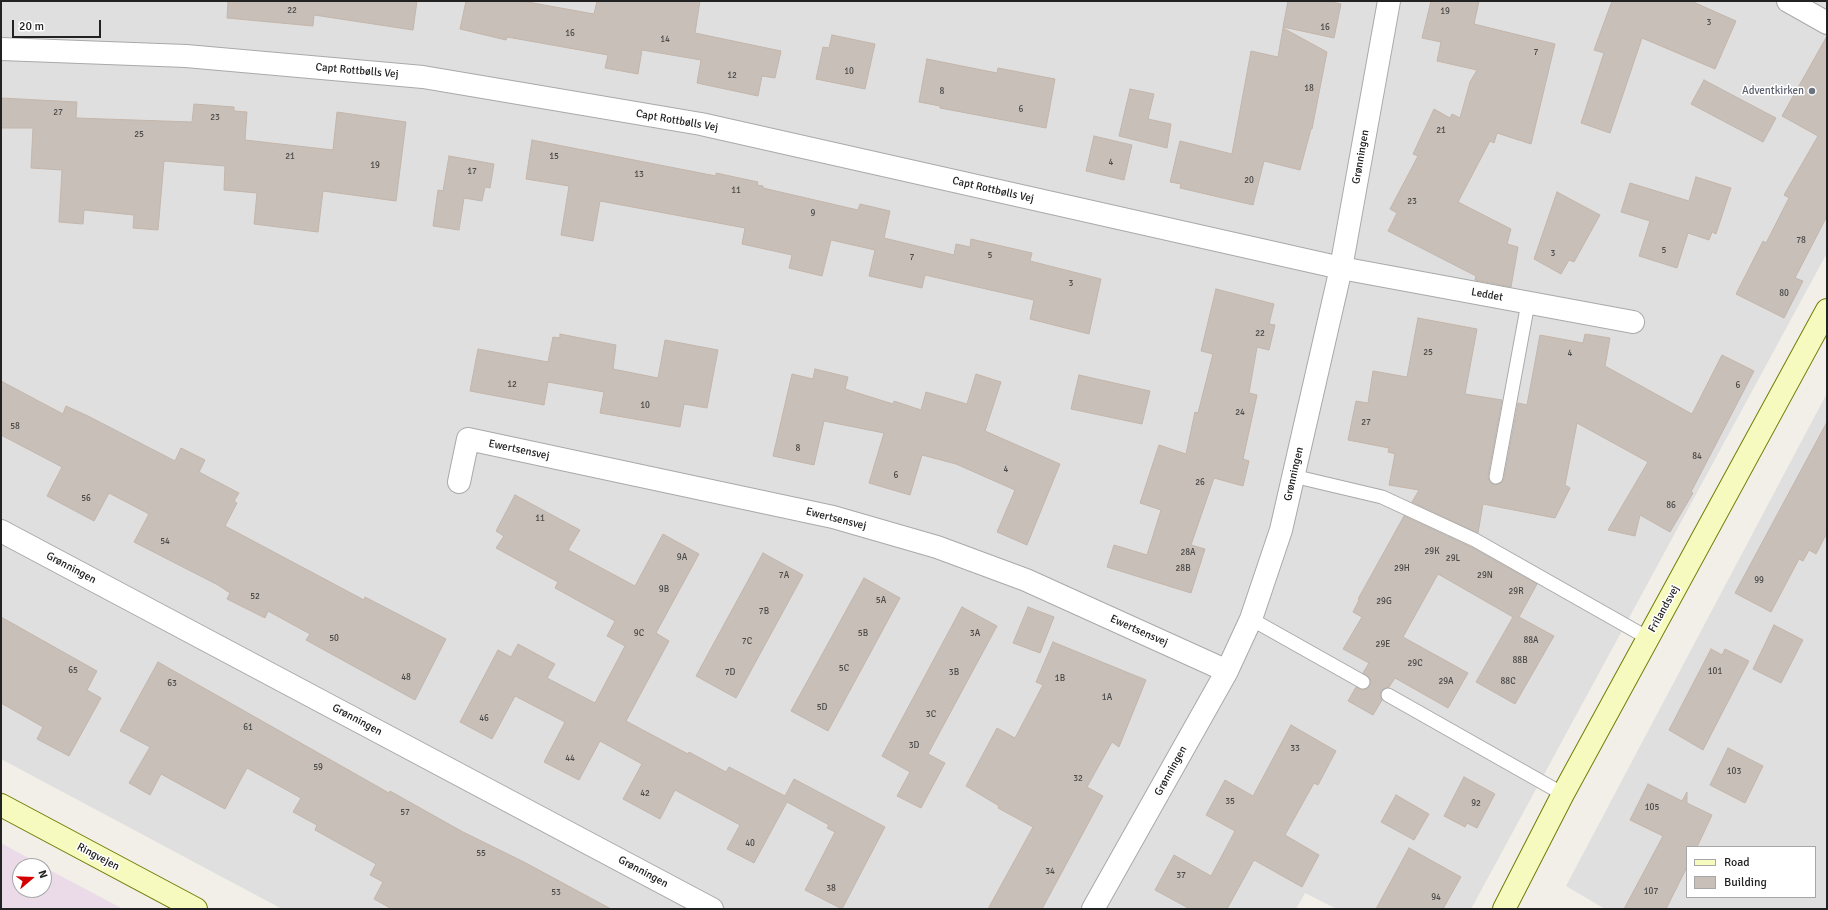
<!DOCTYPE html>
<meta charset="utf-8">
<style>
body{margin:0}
#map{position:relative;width:1828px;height:910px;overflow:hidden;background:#f2efe9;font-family:Signika,sans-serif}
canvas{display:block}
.frame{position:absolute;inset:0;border:2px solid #222;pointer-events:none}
.legend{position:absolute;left:1686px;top:846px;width:130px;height:52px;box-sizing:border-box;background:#fff;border:1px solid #a7a7a7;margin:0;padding:5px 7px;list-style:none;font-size:12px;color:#222}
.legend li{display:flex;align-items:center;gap:8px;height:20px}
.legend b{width:20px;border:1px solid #a7a7a7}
.north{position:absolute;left:12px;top:858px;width:40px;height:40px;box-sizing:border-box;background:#fff;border:1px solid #a7a7a7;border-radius:50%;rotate:71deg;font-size:11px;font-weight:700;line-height:16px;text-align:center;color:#222}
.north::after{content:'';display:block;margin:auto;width:14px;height:18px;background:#d40000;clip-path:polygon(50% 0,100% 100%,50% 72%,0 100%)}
.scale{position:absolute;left:12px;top:20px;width:89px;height:18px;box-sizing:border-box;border:2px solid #222;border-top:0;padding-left:5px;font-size:12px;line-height:14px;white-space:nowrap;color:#222;-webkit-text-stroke:3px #fff;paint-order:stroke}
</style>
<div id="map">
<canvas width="1828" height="910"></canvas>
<div class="frame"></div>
<ul class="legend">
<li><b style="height:5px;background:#f7fabf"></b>Road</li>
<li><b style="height:11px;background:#c7bfb8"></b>Building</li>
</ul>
<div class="north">N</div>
<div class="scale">20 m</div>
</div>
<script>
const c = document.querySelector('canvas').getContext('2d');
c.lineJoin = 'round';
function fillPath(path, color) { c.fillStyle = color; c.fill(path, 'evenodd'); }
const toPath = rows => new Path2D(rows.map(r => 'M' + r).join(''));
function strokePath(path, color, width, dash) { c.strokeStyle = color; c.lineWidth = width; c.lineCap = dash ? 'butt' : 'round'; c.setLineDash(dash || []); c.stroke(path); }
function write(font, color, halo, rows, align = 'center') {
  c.font = font + ' Signika,sans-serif'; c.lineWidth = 3; c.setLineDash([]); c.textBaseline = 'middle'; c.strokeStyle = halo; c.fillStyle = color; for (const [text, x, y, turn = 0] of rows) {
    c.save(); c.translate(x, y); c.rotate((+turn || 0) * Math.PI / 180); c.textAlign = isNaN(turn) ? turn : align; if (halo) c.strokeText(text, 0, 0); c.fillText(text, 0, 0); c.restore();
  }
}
fillPath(toPath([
 [1,1,1827,1,1827,253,1471,909,1337,909,1305,893,1296,909,282,909,1,759],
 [1827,393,1827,909,1605,909,1566,886],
 [1687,847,1815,847,1815,897,1687,897]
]), '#e0dfdf');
fillPath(toPath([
 [1,843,43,866,20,866,20,890,44,890,44,867,123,909,1,909]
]), '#ebdbe8');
const building = toPath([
 [228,1,417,1,413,30,314,15,313,26,227,18,228,1],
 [466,1,522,1,594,14,597,1,700,1,695,33,781,51,775,78,762,76,758,96,697,83,701,60,642,50,638,74,605,68,608,55,507,37,506,40,460,29,466,1],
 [1288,1,1327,1,1341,4,1334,38,1283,27,1288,1],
 [1431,1,1479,1,1474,24,1555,44,1531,144,1497,133,1494,143,1490,141,1458,202,1511,229,1507,244,1518,247,1511,287,1475,280,1476,276,1388,231,1397,213,1390,209,1418,156,1413,154,1434,109,1450,118,1452,114,1460,118,1470,82,1477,70,1437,61,1441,42,1422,38,1431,1],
 [1612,1,1691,1,1736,21,1715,69,1642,38,1610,133,1581,123,1604,53,1594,50,1612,1],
 [1283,28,1327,52,1312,129,1311,129,1300,170,1264,161,1253,205,1180,188,1181,184,1170,182,1180,141,1232,154,1251,51,1278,57,1283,28],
 [832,35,875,44,865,89,816,79,823,47,829,48,832,35],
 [1827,36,1827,216,1795,278,1803,281,1784,318,1736,294,1763,241,1766,243,1789,198,1784,195,1818,136,1782,116,1827,36],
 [927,59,997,73,998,68,1055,79,1046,128,940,108,940,106,919,102,927,59],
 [1704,80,1776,118,1763,142,1691,104,1704,80],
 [1130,89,1154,94,1148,119,1171,124,1167,148,1119,136,1130,89],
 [1,98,77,102,76,118,192,122,194,104,234,107,234,111,247,112,245,140,333,150,337,112,406,122,396,201,323,191,318,232,254,224,257,193,224,190,225,166,164,161,158,230,133,228,134,215,84,210,83,224,59,222,62,170,31,168,33,128,1,128,1,98],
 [1094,136,1132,145,1124,180,1086,171,1094,136],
 [532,140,716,176,716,173,758,182,757,185,763,186,763,188,858,210,860,204,890,211,884,238,954,255,956,244,970,247,971,239,1032,253,1030,261,1101,279,1089,334,1030,319,1034,300,925,275,922,288,869,276,875,250,831,240,822,276,789,268,792,255,742,244,745,228,600,201,593,241,561,235,569,186,526,179,532,140],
 [449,156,494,164,490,188,485,187,482,201,464,198,459,230,433,226,438,190,443,191,449,156],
 [1696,177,1731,188,1716,234,1712,232,1709,240,1688,233,1677,268,1639,256,1650,221,1621,212,1630,183,1689,201,1696,177],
 [1557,192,1600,215,1574,262,1569,260,1561,274,1534,259,1557,192],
 [1216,289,1274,304,1269,324,1275,325,1269,350,1257,347,1249,393,1257,395,1243,459,1249,461,1243,486,1214,478,1191,545,1205,549,1191,593,1107,567,1114,545,1147,555,1161,510,1140,503,1159,445,1186,454,1195,412,1198,413,1213,354,1201,351,1216,289],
 [1418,318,1477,329,1465,394,1502,400,1488,476,1491,483,1495,485,1502,482,1504,478,1518,403,1527,405,1540,335,1583,343,1585,334,1610,338,1605,366,1692,414,1722,355,1754,371,1691,492,1693,493,1670,532,1640,515,1635,536,1608,530,1648,462,1577,423,1565,485,1570,488,1555,518,1483,504,1478,533,1412,502,1419,490,1389,485,1395,454,1388,452,1389,448,1348,440,1356,401,1368,403,1373,371,1407,377,1418,318],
 [560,334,616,345,613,369,658,378,665,340,718,350,707,408,684,404,680,427,600,413,604,392,548,382,544,405,470,391,478,349,548,362,553,337,560,338,560,334],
 [815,369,848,377,845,389,893,404,894,401,921,410,926,392,967,404,976,374,1001,382,985,431,1060,464,1027,545,997,532,1015,490,956,464,922,455,910,495,869,483,884,433,824,421,814,465,773,456,792,374,813,379,815,369],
 [1079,375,1150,391,1142,424,1071,409,1079,375],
 [1,381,63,414,66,406,88,416,175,461,181,448,205,460,199,472,239,493,234,501,237,503,225,526,364,600,365,597,446,639,415,700,306,640,310,634,268,611,265,618,227,599,230,593,218,585,134,542,149,514,109,493,94,521,47,496,62,467,1,435,1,381],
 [1827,422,1827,533,1816,554,1809,550,1803,561,1799,559,1771,612,1735,593,1827,422],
 [515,495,580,530,568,550,635,586,663,534,699,554,656,633,669,641,626,721,688,754,689,752,726,772,729,767,785,796,794,779,885,827,842,909,805,890,835,832,827,828,829,825,787,802,754,863,727,849,740,825,675,790,660,819,623,799,642,764,600,741,579,780,544,762,565,722,515,696,492,739,460,722,498,650,511,657,518,644,555,664,547,678,595,703,625,646,607,636,615,621,555,588,558,582,496,548,504,536,496,531,515,495],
 [1404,516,1471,547,1537,584,1519,617,1554,636,1515,704,1476,682,1513,617,1438,574,1403,637,1468,673,1448,708,1395,678,1389,687,1381,691,1380,695,1382,700,1373,715,1348,701,1356,687,1363,690,1367,689,1371,682,1370,678,1363,673,1369,663,1343,649,1362,617,1353,612,1359,600,1358,599,1404,516],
 [763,553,803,575,736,698,696,676,763,553],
 [864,578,900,598,828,731,791,711,864,578],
 [962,607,997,626,928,754,945,763,921,808,897,796,910,772,882,756,962,607],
 [1028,607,1054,617,1040,653,1013,643,1028,607],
 [1,617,97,671,87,690,101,698,69,756,37,739,43,727,1,703,1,617],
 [1774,625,1803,640,1781,683,1753,669,1774,625],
 [1053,642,1146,680,1119,747,1112,742,1087,787,1103,796,1042,909,988,909,1033,827,998,808,999,806,966,786,997,728,1015,738,1043,685,1036,682,1053,642],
 [1711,649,1722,655,1725,649,1749,661,1703,750,1669,730,1711,649],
 [158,662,389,793,390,791,463,832,524,862,611,909,392,909,374,899,383,882,370,875,376,864,315,830,317,825,293,812,301,798,247,768,225,809,161,774,150,795,129,783,150,747,120,731,158,662],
 [1291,725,1336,751,1318,785,1314,783,1285,835,1319,855,1302,887,1254,860,1227,909,1190,909,1155,890,1174,855,1211,876,1235,831,1206,815,1225,780,1253,796,1291,725],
 [1728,748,1763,766,1745,803,1710,785,1728,748],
 [1464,777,1495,794,1477,828,1467,823,1465,827,1444,816,1464,777],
 [1648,784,1682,801,1687,792,1687,803,1712,815,1697,847,1687,847,1687,867,1666,909,1624,909,1663,836,1630,820,1648,784],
 [1396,795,1429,814,1414,840,1381,822,1396,795],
 [1409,848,1461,877,1443,909,1376,909,1409,848]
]);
fillPath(building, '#c7bfb8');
strokePath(building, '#c4b6ab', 1);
const lane = toPath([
 [1293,476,1382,497,1475,540,1648,638],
 [1496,477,1528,303],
 [1251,619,1363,682],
 [1388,695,1563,794]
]);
const street = toPath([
 [1788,1,1827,23],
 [1,49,186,56,423,77,701,124,1341,268,1633,322],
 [459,482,468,439,833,517,937,547,1026,580,1227,671],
 [1,531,712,909],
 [1093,909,1227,671,1251,619,1281,530,1341,268,1389,1]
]);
const secondary = toPath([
 [1,805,196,909],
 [1504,909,1563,794,1827,310]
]);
strokePath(lane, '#a9a9a9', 15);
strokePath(street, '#a9a9a9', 24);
strokePath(secondary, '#707d05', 24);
strokePath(lane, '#fff', 13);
strokePath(street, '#fff', 22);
strokePath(secondary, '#f7fabf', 22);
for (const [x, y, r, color] of [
 [1812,91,4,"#6b7280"]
]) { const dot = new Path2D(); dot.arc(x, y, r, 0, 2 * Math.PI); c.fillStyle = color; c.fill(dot); strokePath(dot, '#fff', 1.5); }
write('9px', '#4b4948', null, [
 ["22",292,11],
 ["19",1445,12],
 ["3",1709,23],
 ["16",1325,28],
 ["16",570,34],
 ["14",665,40],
 ["7",1536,53],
 ["10",849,72],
 ["12",732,76],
 ["18",1309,89],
 ["8",942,92],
 ["6",1021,110],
 ["27",58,113],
 ["23",215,118],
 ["21",1441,131],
 ["25",139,135],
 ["21",290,157],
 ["15",554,157],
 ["4",1111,163],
 ["19",375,166],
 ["17",472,172],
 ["13",639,175],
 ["20",1249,181],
 ["11",736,191],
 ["23",1412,202],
 ["9",813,214],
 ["78",1801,241],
 ["5",1664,251],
 ["3",1553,254],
 ["5",990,256],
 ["7",912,258],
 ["3",1071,284],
 ["80",1784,294],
 ["22",1260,334],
 ["25",1428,353],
 ["4",1570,354],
 ["12",512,385],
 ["6",1738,386],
 ["10",645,406],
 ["24",1240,413],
 ["27",1366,423],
 ["58",15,427],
 ["8",798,449],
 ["84",1697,457],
 ["4",1006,470],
 ["6",896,476],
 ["26",1200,483],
 ["56",86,499],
 ["86",1671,506],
 ["11",540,519],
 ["54",165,542],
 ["29K",1432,552],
 ["28A",1188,553],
 ["9A",682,558],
 ["29L",1453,559],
 ["28B",1183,569],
 ["29H",1402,569],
 ["7A",784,576],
 ["29N",1485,576],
 ["99",1759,581],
 ["9B",664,590],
 ["29R",1516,592],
 ["52",255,597],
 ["5A",881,601],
 ["29G",1384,602],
 ["7B",764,612],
 ["9C",639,634],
 ["5B",863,634],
 ["3A",975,634],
 ["50",334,639],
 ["88A",1531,641],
 ["7C",747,642],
 ["29E",1383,645],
 ["88B",1520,661],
 ["29C",1415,664],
 ["5C",844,669],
 ["65",73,671],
 ["101",1715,672],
 ["7D",730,673],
 ["3B",954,673],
 ["48",406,678],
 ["1B",1060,679],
 ["29A",1446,682],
 ["88C",1508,682],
 ["63",172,684],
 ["1A",1107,698],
 ["5D",822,708],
 ["3C",931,715],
 ["46",484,719],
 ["61",248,728],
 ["3D",914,746],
 ["33",1295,749],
 ["44",570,759],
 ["59",318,768],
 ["103",1734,772],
 ["32",1078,779],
 ["42",645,794],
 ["35",1230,802],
 ["92",1476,804],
 ["105",1652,808],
 ["57",405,813],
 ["40",750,844],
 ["55",481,854],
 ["34",1050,872],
 ["37",1181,876],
 ["38",831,889],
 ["107",1651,892],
 ["53",556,893],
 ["94",1436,898]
]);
write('11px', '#222', '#fff', [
 ["Capt Rottbølls Vej",357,71,5],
 ["Capt Rottbølls Vej",677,121,10],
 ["Grønningen",1361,157,-80],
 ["Capt Rottbølls Vej",993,190,13],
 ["Leddet",1487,295,10],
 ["Ewertsensvej",519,450,12],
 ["Grønningen",1294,474,-77],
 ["Ewertsensvej",836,519,14],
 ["Grønningen",71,568,28],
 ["Frilandsvej",1664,609,-61],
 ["Ewertsensvej",1139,631,24],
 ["Grønningen",357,720,28],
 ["Grønningen",1171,771,-61],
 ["Ringvejen",98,857,28],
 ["Grønningen",643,872,28]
]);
write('11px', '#5b616d', '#fff', [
 ["Adventkirken",1804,91]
], 'right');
</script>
